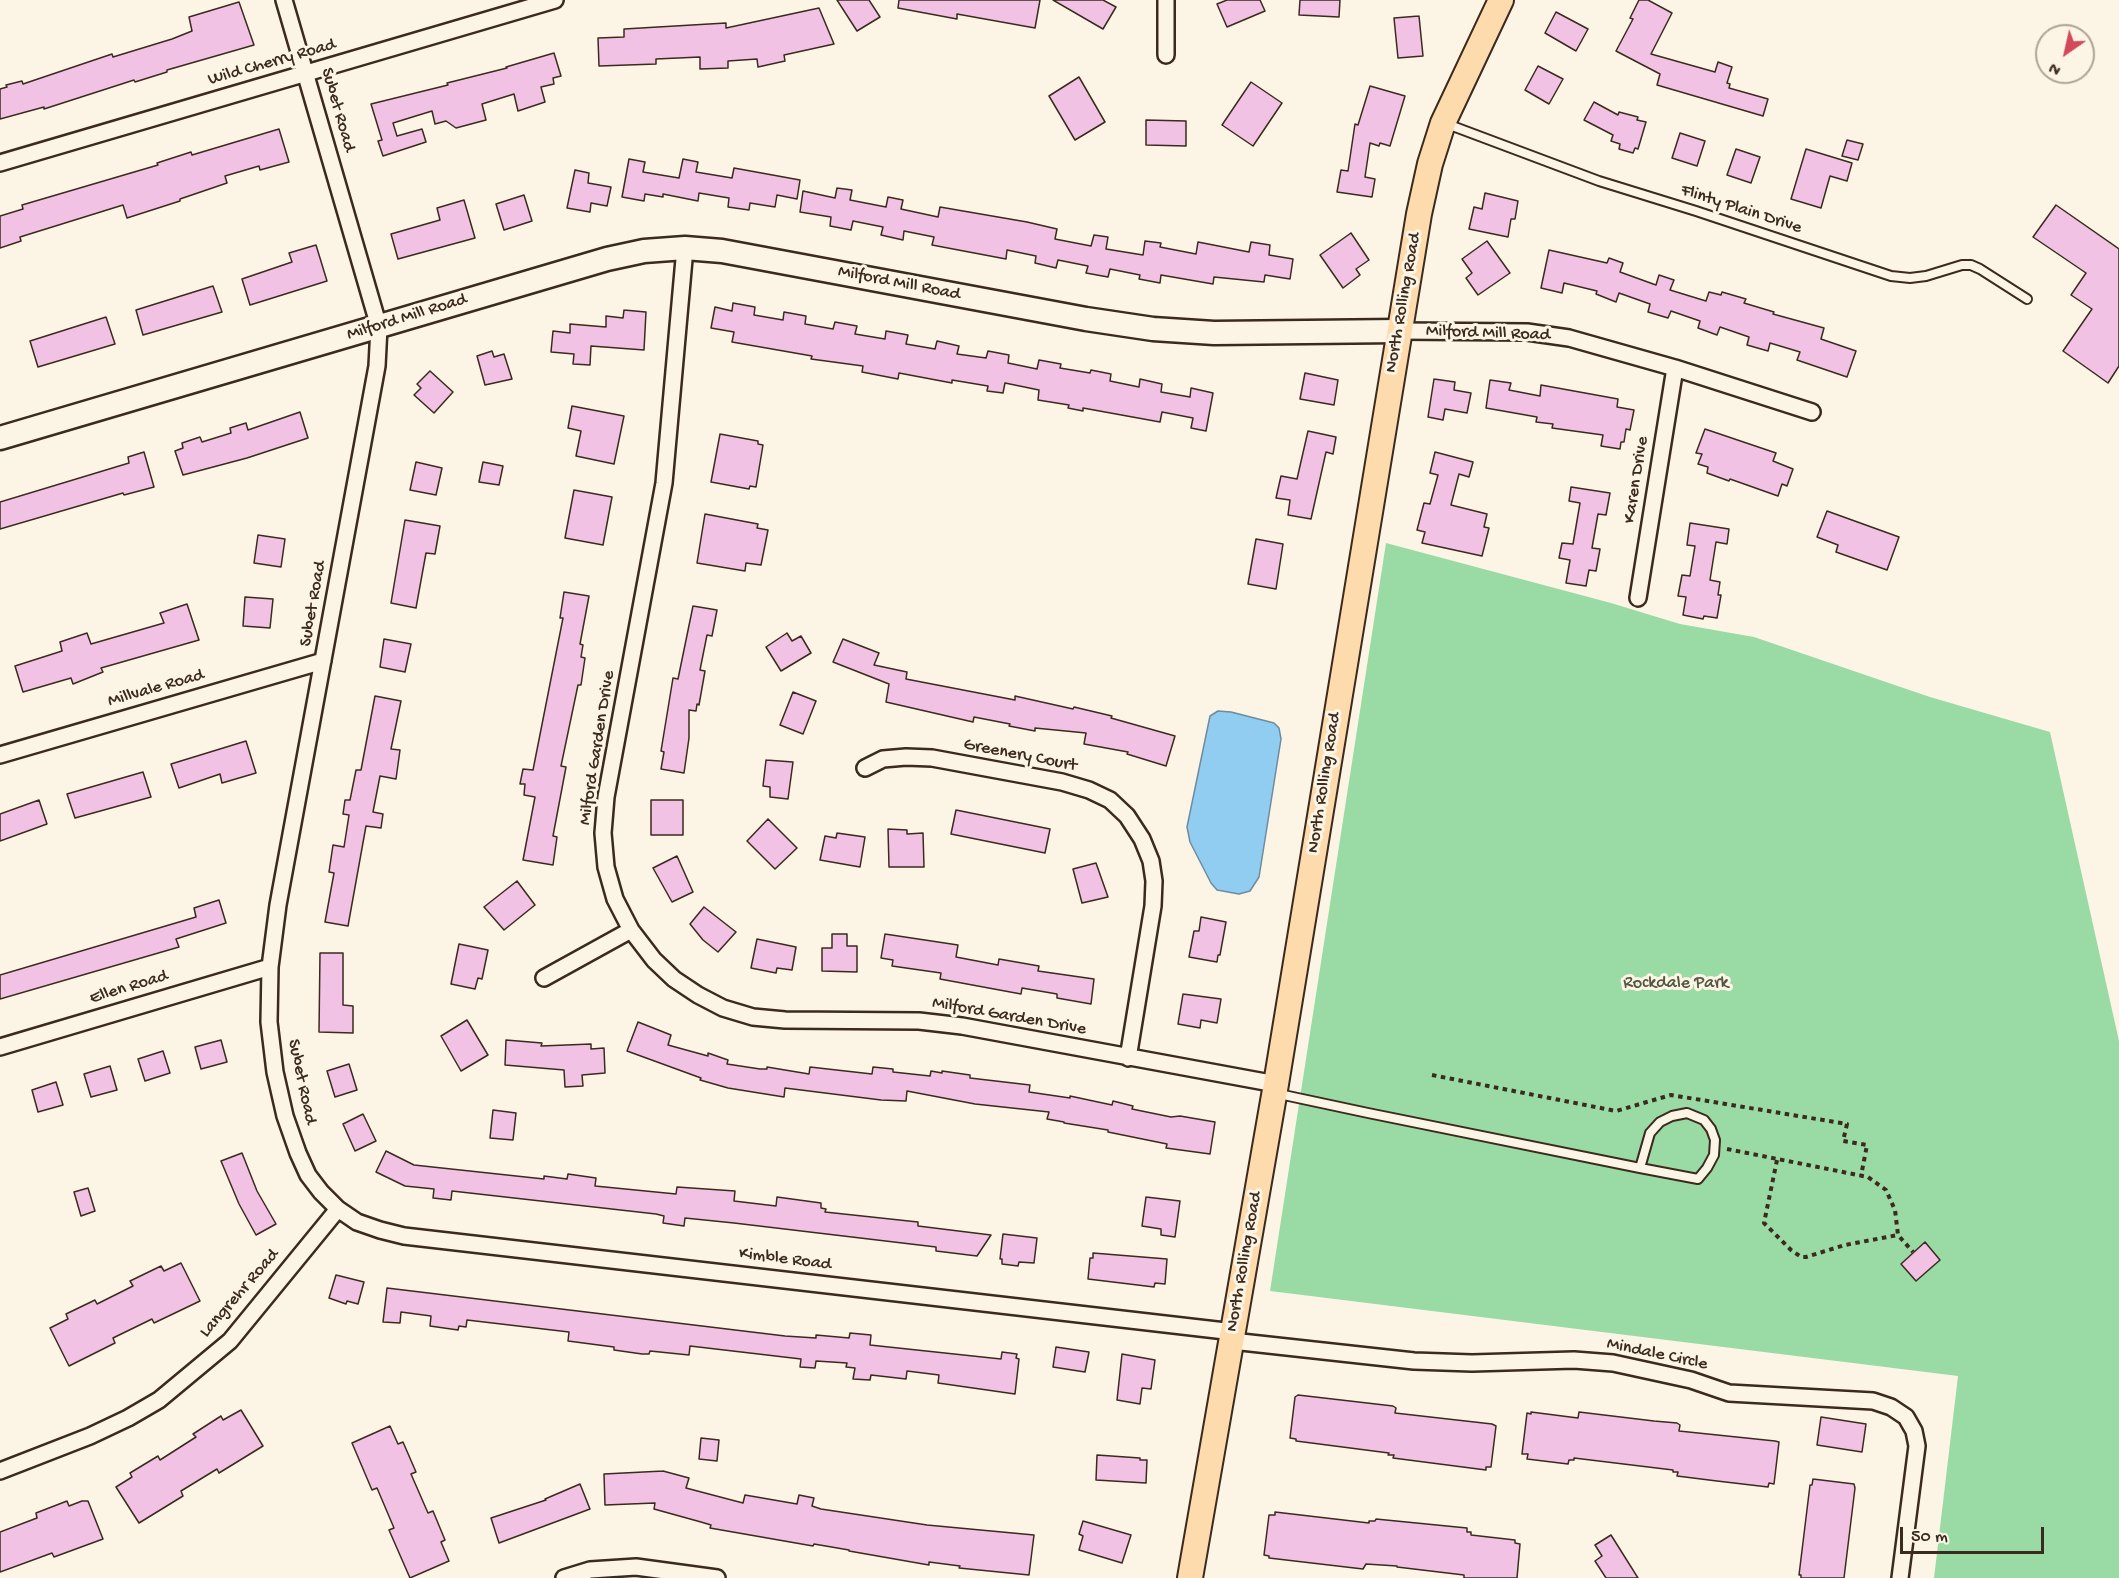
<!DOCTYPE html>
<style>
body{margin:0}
#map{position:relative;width:2119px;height:1578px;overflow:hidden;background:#fcf5e5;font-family:"Gochi Hand",sans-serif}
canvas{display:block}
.north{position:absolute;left:2035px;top:24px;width:60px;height:60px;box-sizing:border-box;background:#fcf5e5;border:2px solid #afa495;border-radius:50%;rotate:214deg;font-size:16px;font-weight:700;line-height:24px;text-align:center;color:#3b2a1e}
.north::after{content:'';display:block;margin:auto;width:21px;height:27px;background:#d1495b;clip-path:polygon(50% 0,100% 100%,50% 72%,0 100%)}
.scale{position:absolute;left:1900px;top:1527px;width:144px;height:27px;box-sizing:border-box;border:3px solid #3b2a1e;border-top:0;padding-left:8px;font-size:18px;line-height:21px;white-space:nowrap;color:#3b2a1e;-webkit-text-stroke:4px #fcf5e5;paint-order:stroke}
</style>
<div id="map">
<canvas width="2119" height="1578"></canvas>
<div class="north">N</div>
<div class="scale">50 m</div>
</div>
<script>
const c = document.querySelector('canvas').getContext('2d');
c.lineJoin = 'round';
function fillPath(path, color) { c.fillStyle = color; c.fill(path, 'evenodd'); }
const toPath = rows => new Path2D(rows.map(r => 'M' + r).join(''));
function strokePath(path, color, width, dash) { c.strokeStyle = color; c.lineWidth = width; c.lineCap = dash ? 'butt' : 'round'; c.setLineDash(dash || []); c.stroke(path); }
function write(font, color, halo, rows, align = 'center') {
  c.font = font + ' "Gochi Hand",sans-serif'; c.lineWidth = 6; c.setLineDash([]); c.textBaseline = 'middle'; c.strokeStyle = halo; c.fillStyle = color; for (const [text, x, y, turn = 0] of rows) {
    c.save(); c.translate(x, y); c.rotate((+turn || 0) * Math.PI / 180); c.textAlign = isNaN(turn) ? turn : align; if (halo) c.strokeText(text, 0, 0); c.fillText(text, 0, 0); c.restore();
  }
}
fillPath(toPath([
 [1386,543,1611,603,1680,624,1754,637,1930,697,2050,732,2119,1041,2119,1578,1934,1578,1958,1376,1270,1291]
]), '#9adba5');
const water = toPath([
 [1218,711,1231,712,1274,723,1279,728,1281,739,1259,877,1250,891,1239,894,1217,890,1211,883,1190,842,1187,827,1210,716,1218,711]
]);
fillPath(water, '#91ccf1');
strokePath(water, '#6f8b9d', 1.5);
const building = toPath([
 [837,0,869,0,880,17,857,31,837,0],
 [899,0,1040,0,1035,28,957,14,957,19,898,8,899,0],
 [1053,0,1103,0,1116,7,1103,29,1053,0],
 [1227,0,1260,0,1265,11,1227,27,1217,4,1227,0],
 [1300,0,1340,0,1339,17,1299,15,1300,0],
 [1639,0,1648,0,1672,13,1651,54,1715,72,1718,62,1732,67,1727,83,1730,84,1729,88,1768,99,1763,116,1657,85,1660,74,1616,51,1633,19,1630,18,1639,0],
 [239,2,254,45,167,70,167,72,135,82,134,80,44,109,44,107,0,119,0,89,7,87,6,85,22,81,23,84,112,54,113,57,172,39,192,31,189,17,239,2],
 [819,8,834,44,784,55,785,61,758,67,757,59,728,61,728,68,700,69,700,57,656,59,656,64,599,66,598,38,624,37,624,29,726,23,726,28,819,8],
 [1556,12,1588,29,1576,51,1545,33,1556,12],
 [1419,16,1423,56,1398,58,1394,18,1419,16],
 [554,53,561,76,553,78,554,84,541,87,545,102,518,111,514,94,482,104,486,120,456,128,446,121,435,124,432,111,393,123,397,136,422,129,426,142,383,156,378,141,382,140,371,104,448,85,447,83,507,68,506,67,554,53],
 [1538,66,1563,79,1549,104,1525,90,1538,66],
 [1079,77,1105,122,1075,140,1049,96,1079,77],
 [1251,82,1282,103,1253,146,1222,125,1251,82],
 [1370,86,1405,96,1390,146,1380,143,1379,146,1370,143,1365,177,1375,179,1372,197,1337,192,1341,170,1348,171,1355,124,1358,125,1370,86],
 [1594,102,1618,115,1619,112,1638,117,1637,120,1646,122,1638,149,1635,148,1633,153,1619,149,1620,144,1611,141,1613,135,1584,120,1594,102],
 [1146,120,1186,121,1186,146,1146,145,1146,120],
 [279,129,289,162,260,170,259,166,225,176,227,183,180,199,180,201,127,218,123,205,20,237,21,241,0,248,0,216,23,209,22,205,158,165,157,163,191,152,192,155,279,129],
 [1680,133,1705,141,1697,166,1672,158,1680,133],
 [1847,140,1863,144,1858,160,1842,156,1847,140],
 [1736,149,1760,157,1751,183,1727,175,1736,149],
 [1806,149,1852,163,1847,181,1830,176,1821,208,1791,199,1806,149],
 [629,159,645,162,643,172,679,178,683,159,698,162,696,172,732,178,734,168,800,180,797,199,777,195,775,207,750,203,749,210,728,207,729,198,699,193,698,201,663,194,663,197,645,194,644,201,622,197,629,159],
 [575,170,589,173,588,183,611,187,607,206,591,203,590,212,567,208,575,170],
 [837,188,852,190,850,200,886,207,888,197,903,200,901,209,938,217,940,207,1027,222,1057,229,1055,239,1091,246,1094,235,1108,237,1106,249,1143,255,1145,241,1161,243,1160,247,1196,254,1198,242,1249,252,1251,242,1270,245,1269,255,1293,259,1290,279,1265,275,1264,282,1214,277,1213,284,1161,275,1160,283,1139,279,1140,275,1110,269,1108,277,1086,273,1088,266,1058,260,1056,268,1035,263,1036,256,1007,250,1006,259,932,245,934,237,904,231,903,240,881,235,883,227,853,221,851,230,830,226,831,217,800,212,803,191,835,198,837,188],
 [1485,193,1518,201,1515,219,1511,219,1508,237,1469,229,1474,207,1482,209,1485,193],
 [524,195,532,221,504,230,496,204,524,195],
 [464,200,475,238,398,259,391,234,440,220,437,208,464,200],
 [2056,205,2119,249,2119,366,2108,383,2063,351,2092,309,2071,295,2086,273,2033,237,2056,205],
 [1351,233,1369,260,1356,269,1360,275,1343,288,1320,255,1351,233],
 [1487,241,1510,273,1478,295,1466,278,1472,273,1462,259,1487,241],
 [316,245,327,281,250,305,242,279,292,262,289,253,316,245],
 [1549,250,1607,263,1609,258,1623,263,1620,272,1656,285,1659,275,1674,280,1670,290,1706,301,1709,292,1721,295,1722,292,1746,299,1744,303,1774,312,1773,314,1824,328,1821,339,1856,351,1847,377,1797,360,1800,352,1770,343,1768,351,1747,345,1749,337,1720,327,1717,335,1698,328,1700,321,1671,311,1668,318,1648,312,1650,304,1619,293,1616,302,1596,294,1597,291,1564,283,1562,293,1541,288,1549,250],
 [213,286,222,312,143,335,136,310,213,286],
 [733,303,755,307,754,315,783,320,784,312,806,316,805,324,833,329,835,322,857,326,855,334,885,339,886,331,908,335,906,344,935,349,937,341,959,346,957,354,986,358,988,351,1009,355,1008,363,1037,369,1039,360,1061,364,1060,368,1090,373,1091,370,1111,374,1110,381,1139,387,1140,379,1162,384,1161,392,1190,397,1191,388,1213,393,1206,431,1191,428,1193,418,1162,412,1160,422,1083,408,1083,411,1068,408,1069,405,1038,400,1039,390,1005,383,1003,393,987,391,988,386,952,380,952,383,899,373,898,379,862,372,863,366,811,359,812,356,732,342,734,332,711,328,715,307,732,311,733,303],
 [624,310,646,312,644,350,591,346,590,365,573,364,574,354,551,352,553,331,570,333,570,324,606,327,606,316,623,318,624,310],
 [106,317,115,344,38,367,30,341,106,317],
 [492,351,494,357,504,354,512,379,485,385,477,356,492,351],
 [430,371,453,392,434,413,414,395,421,388,417,384,430,371],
 [1305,373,1338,380,1334,405,1300,399,1305,373],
 [1434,379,1455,382,1454,390,1471,393,1467,413,1445,409,1443,420,1428,417,1434,379],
 [1490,380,1511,383,1509,390,1540,396,1541,385,1618,399,1617,407,1634,410,1630,430,1626,429,1624,442,1621,442,1620,449,1601,446,1603,435,1552,428,1553,424,1536,422,1537,417,1486,408,1490,380],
 [572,406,624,416,614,464,576,456,581,431,568,428,572,406],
 [300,412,308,438,247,458,183,475,175,451,183,448,182,443,200,437,202,442,231,433,230,428,246,423,248,430,300,412],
 [1705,429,1776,453,1773,461,1793,469,1787,486,1782,484,1778,496,1730,479,1729,481,1707,473,1708,467,1698,464,1702,454,1696,453,1705,429],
 [1308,431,1336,437,1333,454,1326,452,1311,519,1288,515,1290,500,1276,498,1281,476,1297,479,1308,431],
 [720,434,758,441,758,444,763,445,756,487,750,486,749,489,711,482,720,434],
 [144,452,154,487,124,495,123,493,0,529,0,502,129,463,128,457,144,452],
 [1435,452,1473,462,1469,477,1459,474,1451,505,1487,514,1484,527,1489,528,1482,556,1422,543,1425,532,1417,530,1424,503,1430,504,1438,475,1430,473,1435,452],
 [416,462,442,468,436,495,410,490,416,462],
 [483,462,503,466,499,485,479,482,483,462],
 [1571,487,1610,493,1606,515,1598,514,1592,548,1600,549,1596,571,1589,570,1586,586,1566,583,1570,560,1559,558,1562,543,1573,544,1580,503,1569,501,1571,487],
 [574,490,612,497,603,545,565,538,574,490],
 [1827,511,1899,537,1887,570,1836,552,1838,545,1817,537,1827,511],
 [705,514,758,524,757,528,768,530,761,565,746,563,745,571,697,563,705,514],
 [405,520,440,526,435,554,426,553,416,608,391,603,405,520],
 [1690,523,1729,529,1727,544,1716,542,1710,580,1720,582,1718,595,1721,595,1717,618,1704,616,1703,619,1683,615,1686,597,1678,596,1682,575,1690,576,1695,546,1687,545,1690,523],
 [258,535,285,539,281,567,254,563,258,535],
 [1256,539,1283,544,1276,589,1248,584,1256,539],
 [564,592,589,596,580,644,583,645,581,657,585,658,581,685,578,685,561,766,566,767,553,836,557,837,553,865,523,860,535,797,524,795,525,784,520,784,523,769,533,770,563,618,560,618,564,592],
 [245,597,273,599,270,628,243,626,245,597],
 [187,604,199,640,101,668,103,672,73,684,71,678,23,692,15,666,62,651,60,642,87,633,91,644,164,623,160,613,187,604],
 [693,606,717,610,712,636,707,635,700,670,705,671,699,705,697,704,696,711,689,710,689,738,684,773,661,769,664,752,661,751,673,678,678,679,693,606],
 [787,633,792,641,801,636,811,653,781,671,766,647,787,633],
 [384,639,411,644,405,672,380,667,384,639],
 [843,639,879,653,874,665,907,672,906,679,1015,700,1015,696,1073,709,1074,707,1112,716,1111,718,1175,736,1166,766,1127,754,1128,752,1084,744,1086,733,1035,728,1035,731,1009,726,1010,724,974,717,973,722,886,702,889,684,833,662,843,639],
 [793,692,816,701,803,734,780,725,793,692],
 [375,696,401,701,391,749,400,750,396,779,380,776,373,812,383,814,381,828,366,826,348,926,325,922,334,873,329,872,333,845,344,847,349,815,343,814,345,800,350,800,356,770,361,770,375,696],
 [246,741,256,773,222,783,220,774,179,788,171,764,246,741],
 [766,760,793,762,788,799,770,797,770,787,763,786,766,760],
 [143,772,151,797,75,818,67,794,143,772],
 [39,800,47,824,0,841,0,814,39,800],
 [651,800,683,800,683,835,651,835,651,800],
 [956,810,1050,829,1045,853,951,834,956,810],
 [768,819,797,848,775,869,747,841,768,819],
 [888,829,907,830,907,834,923,833,924,867,889,867,888,829],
 [837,833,865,837,860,867,820,860,825,836,836,838,837,833],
 [677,856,693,892,672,902,653,868,677,856],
 [1096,863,1108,897,1082,903,1073,869,1096,863],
 [517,881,535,905,504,930,484,907,517,881],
 [219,900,226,923,176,939,179,947,0,999,0,975,196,917,194,908,219,900],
 [704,907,736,932,718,952,703,940,690,924,704,907],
 [1201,917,1226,922,1220,955,1218,955,1217,962,1189,957,1194,931,1199,931,1201,917],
 [832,934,847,934,847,946,857,946,857,972,822,971,822,948,832,948,832,934],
 [885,934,958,945,956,957,998,965,999,959,1039,966,1038,971,1094,979,1091,1004,1057,998,1057,994,1022,988,1021,994,940,979,941,973,892,966,893,960,881,958,885,934],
 [757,939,796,947,792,970,777,968,776,973,751,968,757,939],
 [459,944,488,950,482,979,478,978,475,989,451,984,459,944],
 [320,953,343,953,343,1005,353,1006,353,1033,319,1032,320,953],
 [1183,994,1221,999,1217,1023,1201,1020,1200,1028,1178,1024,1183,994],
 [467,1020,488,1055,461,1071,441,1036,467,1020],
 [638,1022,671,1035,668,1045,708,1056,708,1053,728,1060,727,1064,760,1069,767,1069,767,1067,809,1074,810,1067,872,1074,873,1067,893,1069,893,1072,930,1076,931,1071,942,1073,942,1071,970,1075,970,1078,1030,1085,1029,1092,1070,1098,1070,1096,1112,1105,1113,1101,1133,1106,1132,1109,1171,1117,1180,1116,1215,1122,1210,1154,1166,1148,1167,1144,1108,1132,1108,1130,1064,1123,1064,1122,1047,1119,1049,1112,975,1104,907,1091,906,1101,881,1100,785,1088,784,1097,728,1088,700,1080,701,1078,627,1051,638,1022],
 [221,1040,227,1062,201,1069,195,1047,221,1040],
 [506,1040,542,1043,541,1046,591,1044,591,1049,604,1048,605,1073,582,1075,583,1086,565,1087,564,1070,505,1065,506,1040],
 [163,1051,170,1073,145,1081,138,1059,163,1051],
 [349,1064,357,1090,335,1097,327,1071,349,1064],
 [110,1066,117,1090,91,1097,84,1074,110,1066],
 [56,1082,63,1105,38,1112,32,1090,56,1082],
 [493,1110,516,1113,513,1140,490,1138,493,1110],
 [363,1114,376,1141,355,1151,343,1124,363,1114],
 [386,1151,414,1165,544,1179,544,1176,567,1179,568,1174,596,1178,595,1186,676,1194,677,1187,735,1191,734,1201,776,1206,777,1197,821,1203,821,1208,826,1209,825,1212,918,1222,918,1226,991,1235,977,1256,936,1251,936,1247,734,1223,685,1218,684,1226,663,1223,664,1216,656,1214,452,1191,451,1200,433,1198,434,1189,405,1186,376,1172,386,1151],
 [242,1153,257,1191,276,1224,256,1235,239,1204,221,1161,242,1153],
 [88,1188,95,1211,81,1216,74,1192,88,1188],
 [1146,1197,1180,1201,1175,1237,1161,1235,1161,1229,1142,1226,1146,1197],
 [1003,1234,1037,1238,1034,1263,1019,1262,1018,1266,1002,1264,1002,1259,1000,1259,1003,1234],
 [1925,1242,1940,1260,1916,1281,1901,1264,1925,1242],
 [1093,1253,1167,1259,1165,1284,1155,1283,1154,1287,1088,1279,1090,1258,1093,1258,1093,1253],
 [181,1263,200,1301,154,1323,152,1319,113,1338,115,1343,69,1366,50,1328,68,1319,66,1314,95,1300,97,1304,133,1286,130,1281,161,1266,164,1271,181,1263],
 [336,1275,364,1282,358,1304,347,1301,346,1304,329,1298,336,1275],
 [387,1288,785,1336,816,1338,816,1335,849,1338,850,1333,871,1335,870,1345,1001,1359,1002,1352,1017,1354,1016,1358,1019,1359,1015,1394,938,1383,939,1375,907,1371,906,1379,871,1375,870,1380,853,1379,855,1368,846,1367,847,1363,816,1361,815,1368,800,1367,801,1359,690,1346,689,1355,650,1351,649,1354,642,1354,614,1350,614,1347,568,1341,569,1332,467,1320,466,1327,459,1326,458,1330,430,1326,431,1316,401,1312,400,1323,383,1322,387,1288],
 [1056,1347,1089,1352,1085,1372,1053,1367,1056,1347],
 [1122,1354,1155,1360,1151,1389,1142,1388,1140,1404,1117,1400,1122,1354],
 [1298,1395,1393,1406,1396,1408,1395,1413,1492,1424,1496,1426,1491,1467,1486,1467,1486,1470,1393,1458,1394,1455,1388,1455,1389,1453,1296,1441,1296,1439,1290,1438,1295,1397,1298,1395],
 [241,1410,263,1446,219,1473,217,1469,181,1491,183,1496,139,1523,116,1487,132,1477,130,1473,158,1456,160,1460,196,1437,193,1434,221,1416,223,1420,241,1410],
 [1531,1412,1578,1418,1579,1412,1654,1421,1677,1423,1680,1425,1679,1431,1775,1441,1779,1442,1774,1484,1769,1483,1768,1487,1717,1481,1677,1476,1678,1472,1673,1472,1673,1470,1574,1458,1574,1460,1569,1460,1568,1464,1527,1459,1528,1454,1522,1454,1527,1413,1531,1414,1531,1412],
 [1821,1417,1866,1424,1862,1452,1817,1445,1821,1417],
 [390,1426,398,1444,403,1442,416,1472,411,1474,428,1513,433,1511,445,1540,441,1542,449,1561,410,1578,389,1530,394,1528,377,1488,372,1490,352,1443,390,1426],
 [701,1438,719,1440,717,1461,699,1459,701,1438],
 [1097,1455,1140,1458,1140,1460,1147,1460,1146,1483,1096,1480,1097,1455],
 [663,1471,689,1478,686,1488,743,1503,745,1495,797,1504,799,1495,814,1498,812,1506,821,1509,927,1525,1034,1535,1029,1575,959,1568,960,1566,929,1562,929,1565,849,1551,849,1550,814,1544,813,1546,710,1528,711,1525,701,1522,654,1509,655,1503,605,1505,604,1474,663,1471],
 [1813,1479,1854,1484,1855,1488,1844,1578,1801,1578,1801,1575,1799,1575,1810,1485,1812,1485,1813,1479],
 [580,1484,590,1509,499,1543,491,1518,546,1500,545,1499,580,1484],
 [67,1501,69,1506,82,1501,88,1501,103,1539,54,1557,52,1553,0,1572,0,1532,37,1518,36,1513,67,1501],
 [1275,1512,1369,1523,1369,1521,1375,1521,1376,1519,1467,1528,1467,1532,1471,1532,1471,1535,1515,1540,1515,1543,1520,1544,1517,1578,1464,1578,1464,1575,1397,1567,1397,1566,1366,1564,1363,1569,1269,1558,1269,1556,1264,1555,1269,1515,1275,1515,1275,1512],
 [1083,1521,1131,1535,1122,1563,1079,1550,1083,1536,1079,1534,1083,1521],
 [1611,1535,1638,1578,1606,1578,1595,1561,1602,1556,1595,1545,1611,1535]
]);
fillPath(building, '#f1c2e4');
strokePath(building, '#3b2a1e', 1.5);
const service = toPath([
 [1447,124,1599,181,1696,211,1891,276,1910,278,1926,276,1962,265,1971,265,1980,269,2027,299],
 [1279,1094,1368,1113,1640,1168,1698,1179,1707,1168,1714,1155,1715,1140,1711,1129,1704,1120,1687,1113,1672,1116,1660,1122,1650,1133,1640,1168]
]);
const minor = toPath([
 [284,0,379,327,377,366,278,905,270,967,269,1022,275,1072,285,1116,298,1153,308,1175,321,1192,338,1209,357,1222,380,1230,404,1236,1234,1332],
 [1166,55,1166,0],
 [0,163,555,0],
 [685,248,664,483,606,797,603,833,606,867,615,899,631,930,654,960,674,979,698,995,723,1008,753,1017,785,1020,919,1021,962,1026,1276,1084],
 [1399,331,1527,332,1569,338,1675,368,1812,412],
 [1638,598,1675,368],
 [0,755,323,661],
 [865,768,883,759,906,757,932,758,1062,782,1089,790,1110,800,1127,816,1142,839,1151,861,1154,881,1153,906,1128,1058],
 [544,978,631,930],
 [0,1047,270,967],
 [1232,1341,1414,1361,1472,1363,1574,1360,1613,1363,1691,1380,1729,1393,1873,1401,1891,1407,1906,1417,1914,1431,1917,1446,1900,1578],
 [0,1471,90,1436,128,1418,159,1400,230,1341,338,1209],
 [564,1578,590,1570,636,1567,717,1578]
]);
const secondary = toPath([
 [0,438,607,259,644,251,685,248,722,251,1086,319,1153,329,1214,333,1399,331]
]);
const primary = toPath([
 [1190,1578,1276,1084,1419,214,1430,164,1443,123,1501,0]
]);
strokePath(service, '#3b2a1e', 12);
strokePath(minor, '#3b2a1e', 20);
strokePath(secondary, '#3b2a1e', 27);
strokePath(primary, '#3b2a1e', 28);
strokePath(toPath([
 [1432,1075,1616,1111,1671,1095,1847,1124,1843,1141,1867,1145,1861,1176],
 [1727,1149,1868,1177,1886,1190,1895,1210,1898,1235,1913,1252],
 [1777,1160,1764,1223,1791,1250,1801,1257,1806,1257,1845,1245,1898,1235]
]), '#3b2a1e', 4, [4.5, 4.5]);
strokePath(service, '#fcf5e5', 8);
strokePath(minor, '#fcf5e5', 15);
strokePath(secondary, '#fcf5e5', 22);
strokePath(primary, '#fedbac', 24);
write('18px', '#3b2a1e', '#fcf5e5', [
 ["Wild Cherry Road",272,63,-16],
 ["Subet Road",337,110,74],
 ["Flinty Plain Drive",1741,210,18],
 ["Milford Mill Road",899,284,11],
 ["North Rolling Road",1404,303,-80],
 ["Milford Mill Road",407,318,-17],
 ["Milford Mill Road",1488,334,2],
 ["Karen Drive",1637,480,-81],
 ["Subet Road",314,604,-80],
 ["Millvale Road",156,689,-16],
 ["Milford Garden Drive",598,748,-81],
 ["Greenery Court",1020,756,11],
 ["North Rolling Road",1325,783,-81],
 ["Ellen Road",129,988,-17],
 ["Milford Garden Drive",1009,1017,10],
 ["Subet Road",301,1082,78],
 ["Kimble Road",785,1260,7],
 ["North Rolling Road",1245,1262,-80],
 ["Langrehr Road",240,1294,-49],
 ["Mindale Circle",1657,1355,12]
]);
write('18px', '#535640', '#fcf5e5', [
 ["Rockdale Park",1676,984]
]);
</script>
